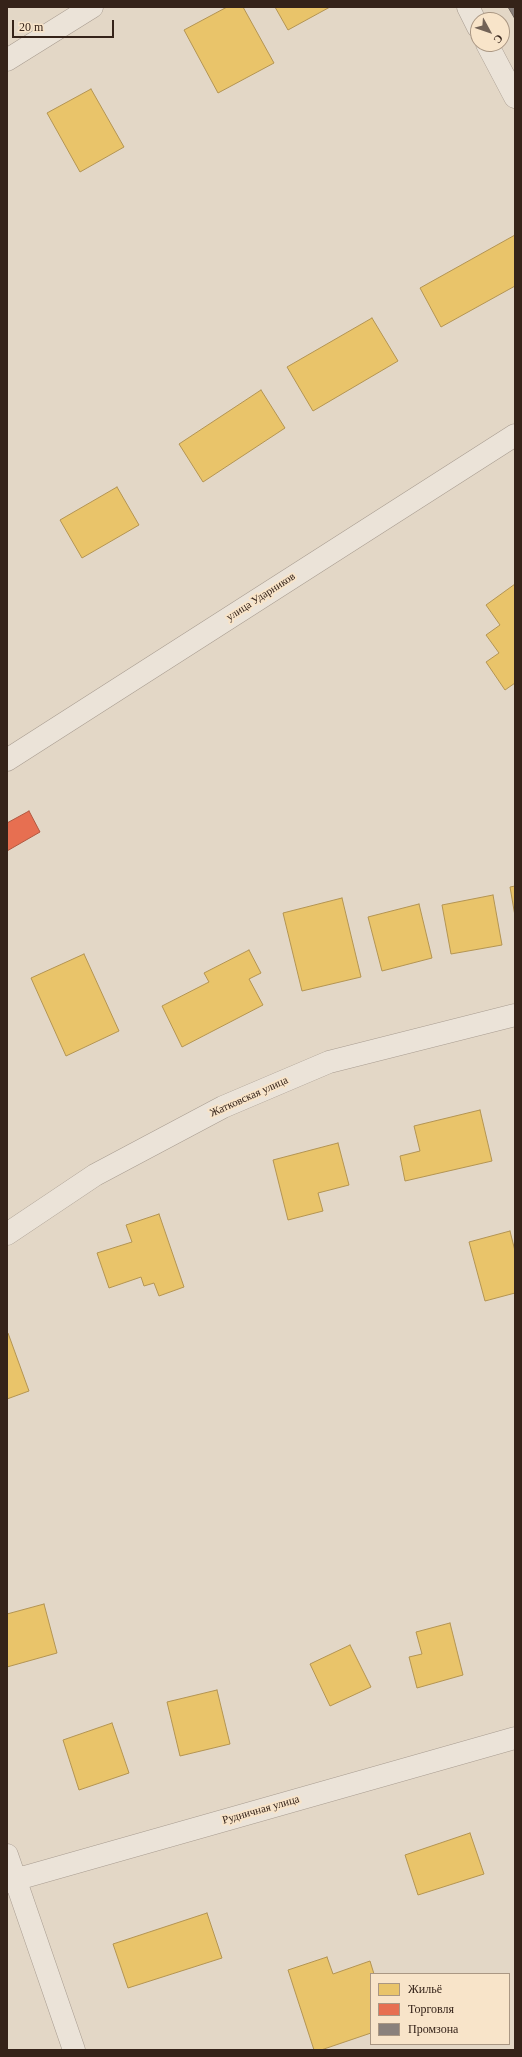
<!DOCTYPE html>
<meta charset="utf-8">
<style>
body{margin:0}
#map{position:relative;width:522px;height:2057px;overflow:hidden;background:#e3d7c6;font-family:"Times New Roman",serif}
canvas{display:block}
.frame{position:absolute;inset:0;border:8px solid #352319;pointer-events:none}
.legend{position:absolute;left:370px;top:1973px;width:140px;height:72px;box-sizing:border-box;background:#f8e4c9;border:1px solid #aa9783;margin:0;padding:5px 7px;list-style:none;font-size:12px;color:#352319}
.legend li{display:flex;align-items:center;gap:8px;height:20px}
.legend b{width:20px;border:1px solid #aa9783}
.north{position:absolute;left:470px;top:12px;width:40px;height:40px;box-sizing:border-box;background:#f8e4c9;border:1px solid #aa9783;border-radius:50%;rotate:130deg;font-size:11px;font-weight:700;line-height:16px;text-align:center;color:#352319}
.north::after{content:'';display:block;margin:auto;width:14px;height:18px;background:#726256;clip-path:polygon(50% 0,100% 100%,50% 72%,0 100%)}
.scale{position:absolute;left:12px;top:20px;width:102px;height:18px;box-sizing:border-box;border:2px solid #352319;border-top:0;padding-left:5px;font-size:12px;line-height:14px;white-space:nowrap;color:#352319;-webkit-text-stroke:3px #f8e4c9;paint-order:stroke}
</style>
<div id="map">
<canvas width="522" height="2057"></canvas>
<div class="frame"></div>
<ul class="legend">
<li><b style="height:11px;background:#e9c46a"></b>Жильё</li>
<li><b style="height:11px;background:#e76f51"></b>Торговля</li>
<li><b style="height:11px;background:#8a817c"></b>Промзона</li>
</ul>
<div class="north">С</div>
<div class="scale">20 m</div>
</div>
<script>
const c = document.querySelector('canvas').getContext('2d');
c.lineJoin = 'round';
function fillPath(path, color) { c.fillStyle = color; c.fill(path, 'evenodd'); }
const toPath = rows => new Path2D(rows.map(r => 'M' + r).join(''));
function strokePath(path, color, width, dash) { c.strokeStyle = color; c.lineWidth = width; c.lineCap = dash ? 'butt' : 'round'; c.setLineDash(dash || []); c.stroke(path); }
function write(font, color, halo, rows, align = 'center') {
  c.font = font + ' "Times New Roman",serif'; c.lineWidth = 4; c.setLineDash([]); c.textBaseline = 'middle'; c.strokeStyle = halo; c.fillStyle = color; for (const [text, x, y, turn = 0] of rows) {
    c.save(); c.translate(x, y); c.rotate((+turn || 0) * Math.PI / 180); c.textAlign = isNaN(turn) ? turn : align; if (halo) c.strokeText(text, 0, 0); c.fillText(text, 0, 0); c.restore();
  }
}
const homes = toPath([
 [227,7,243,7,274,63,218,93,184,30,227,7],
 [275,7,330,7,288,30,275,7],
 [91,89,124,147,80,172,47,113,91,89],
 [515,235,515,286,441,327,420,288,515,235],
 [372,318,398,361,313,411,287,367,372,318],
 [261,390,285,428,203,482,179,444,261,390],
 [117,487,139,525,82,558,60,520,117,487],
 [515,584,515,683,505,690,486,662,499,653,486,635,500,625,486,605,515,584],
 [515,886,515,916,510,887,515,886],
 [493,895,502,945,451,954,442,905,493,895],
 [342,898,361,977,302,991,283,913,342,898],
 [419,904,432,958,382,971,368,917,419,904],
 [249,950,261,973,249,979,263,1005,182,1047,162,1006,209,982,204,973,249,950],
 [84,954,119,1031,66,1056,31,978,84,954],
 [480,1110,492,1161,405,1181,400,1156,420,1151,414,1126,480,1110],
 [338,1143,349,1185,318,1193,323,1211,288,1220,273,1160,338,1143],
 [159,1214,184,1287,159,1296,154,1283,144,1286,141,1277,109,1288,97,1253,132,1242,126,1225,159,1214],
 [510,1231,515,1251,515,1293,485,1301,469,1242,510,1231],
 [7,1333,8,1333,29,1391,7,1399,7,1333],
 [44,1604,57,1653,7,1667,7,1614,44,1604],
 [450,1623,463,1675,417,1688,409,1657,422,1654,416,1632,450,1623],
 [350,1645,371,1687,330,1706,310,1664,350,1645],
 [217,1690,230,1744,180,1756,167,1702,217,1690],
 [112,1723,129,1773,79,1790,63,1740,112,1723],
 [470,1833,484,1874,418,1895,405,1855,470,1833],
 [207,1913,222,1958,128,1988,113,1944,207,1913],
 [327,1957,333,1974,370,1961,374,1974,371,1974,371,2033,321,2050,314,2050,288,1970,327,1957]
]);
fillPath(homes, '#e9c46a');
strokePath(homes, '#b39452', 1);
const shops = toPath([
 [29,811,40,832,7,851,7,823,29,811]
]);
fillPath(shops, '#e76f51');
strokePath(shops, '#b25840', 1);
const industry = toPath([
 [508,7,515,7,515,19,508,7]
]);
fillPath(industry, '#8a817c');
strokePath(industry, '#70655e', 1);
const street = toPath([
 [468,7,478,27],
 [487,44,515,97],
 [7,60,92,7],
 [7,760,515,435],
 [7,1234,95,1175,223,1107,329,1062,515,1015],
 [7,1855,74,2050],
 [7,1882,515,1738]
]);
strokePath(street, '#a89c90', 23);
strokePath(street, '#ebe3d8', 22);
write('11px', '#352319', '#f8e4c9', [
 ["улица Ударников",261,597,-33],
 ["Жатковская улица",249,1097,-24],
 ["Рудничная улица",261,1810,-16]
]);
</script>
